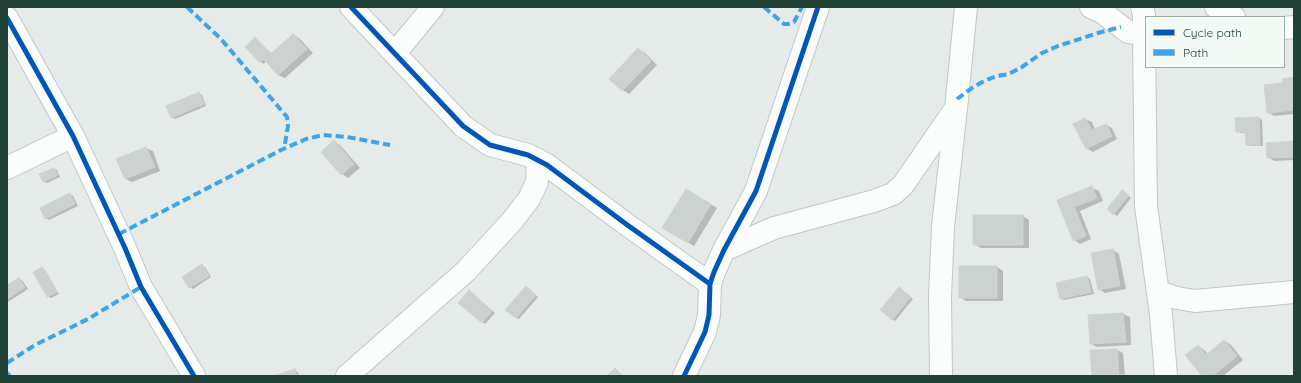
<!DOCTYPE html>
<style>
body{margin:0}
#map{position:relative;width:1301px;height:383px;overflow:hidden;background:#e5ebe8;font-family:Quicksand,sans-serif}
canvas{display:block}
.frame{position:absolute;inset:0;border:8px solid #214036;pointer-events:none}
.legend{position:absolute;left:1145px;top:16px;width:140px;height:52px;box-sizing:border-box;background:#f3faf6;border:1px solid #9fb0a9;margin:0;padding:5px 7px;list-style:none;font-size:12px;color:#214036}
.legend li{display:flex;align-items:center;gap:8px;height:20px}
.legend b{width:20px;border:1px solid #9fb0a9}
</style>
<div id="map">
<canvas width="1301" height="383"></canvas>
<div class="frame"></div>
<ul class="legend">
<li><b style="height:5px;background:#0057b8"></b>Cycle path</li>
<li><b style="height:5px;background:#3ea4eb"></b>Path</li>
</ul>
</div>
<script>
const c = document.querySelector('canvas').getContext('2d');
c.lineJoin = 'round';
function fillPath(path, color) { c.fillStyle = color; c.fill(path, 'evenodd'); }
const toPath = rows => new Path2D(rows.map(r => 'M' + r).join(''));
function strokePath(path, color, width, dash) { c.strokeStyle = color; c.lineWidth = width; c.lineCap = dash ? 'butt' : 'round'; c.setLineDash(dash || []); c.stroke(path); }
fillPath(toPath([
 [294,35,300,39,313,53,285,78,278,75,266,61,264,64,261,62,255,38,272,54],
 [638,49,645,53,657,65,629,94,623,90,611,79],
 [1294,78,1294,114,1274,116,1268,112],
 [199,93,202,95,206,106,175,119,172,117],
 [1259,118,1262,120,1263,146,1250,146,1247,144,1246,133,1240,133,1237,131],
 [1085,119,1092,122,1095,130,1106,125,1112,128,1117,139,1093,152,1086,148],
 [334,142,340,145,360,168,348,178,342,174],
 [1294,142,1294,160,1274,161,1268,157],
 [146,148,153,151,160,171,132,182,126,179,118,159],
 [54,169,57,170,60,177,47,183,44,182,41,175],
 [1092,188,1099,191,1103,201,1080,211,1091,239,1080,244,1074,240,1058,201],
 [686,190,717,208,694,246,664,228],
 [1125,193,1131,198,1117,216,1108,209],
 [70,194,73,196,78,206,49,220,46,218],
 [974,216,1023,216,1029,220,1029,248,981,248,974,244],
 [1113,250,1119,254,1126,289,1105,293,1099,289],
 [202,266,205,267,211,277,193,289,190,287],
 [997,267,1003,271,1003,301,966,301,960,297],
 [42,268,45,270,59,294,51,298,48,296],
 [1087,277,1090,279,1094,294,1064,300,1061,299],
 [19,279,22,280,28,289,8,302,7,301,7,286],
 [529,289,538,297,519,319,516,318],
 [902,290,913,299,895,321,892,319],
 [472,293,495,313,485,324,459,303],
 [1123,314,1130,317,1131,345,1097,347,1091,344,1089,316],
 [1225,341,1231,345,1243,360,1223,376,1203,376,1198,346,1204,350,1208,354],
 [1117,350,1123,353,1125,376,1127,376,1093,376],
 [295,370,298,372,299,376,276,376]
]), '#0003');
const building = toPath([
 [293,34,307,49,278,75,264,60,293,34],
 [255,37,270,53,260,63,245,47,255,37],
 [638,48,651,61,622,91,609,79,638,48],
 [1294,77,1294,110,1267,113,1264,85,1283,83,1282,79,1294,77],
 [199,92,204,104,171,118,166,106,199,92],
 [1259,117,1260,145,1246,145,1245,132,1236,132,1235,118,1259,117],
 [1085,118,1092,130,1106,124,1112,136,1086,149,1073,124,1085,118],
 [334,140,354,164,341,175,321,152,334,140],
 [1294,141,1294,157,1267,158,1266,143,1294,141],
 [146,147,155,167,125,179,116,159,146,147],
 [54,168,58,175,43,182,39,174,54,168],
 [1092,186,1097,198,1074,207,1086,236,1073,241,1057,200,1092,186],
 [686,189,711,204,688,243,662,228,686,189],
 [1122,190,1129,195,1113,215,1107,209,1122,190],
 [70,193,75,204,45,219,40,208,70,193],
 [973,215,1023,215,1023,245,973,245,973,215],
 [1113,249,1120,286,1098,290,1091,253,1113,249],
 [202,264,209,276,189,288,182,277,202,264],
 [959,266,997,266,997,298,959,298,959,266],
 [42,267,57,292,47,297,33,272,42,267],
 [1087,276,1091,292,1060,299,1056,283,1087,276],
 [19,278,25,287,7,299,7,285,19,278],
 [526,286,536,295,516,318,505,310,526,286],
 [899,287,911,297,892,320,880,310,899,287],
 [469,290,492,311,482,323,458,303,469,290],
 [1123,313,1126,342,1090,344,1088,315,1123,313],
 [1224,340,1237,356,1213,376,1202,376,1185,355,1198,345,1206,355,1224,340],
 [1117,349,1119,375,1127,375,1127,376,1092,376,1090,350,1117,349],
 [615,368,623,376,607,376,615,368],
 [295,369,297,376,273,376,295,369]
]);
fillPath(building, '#ccd2cf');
strokePath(building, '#ced4d1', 1);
const minor = toPath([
 [351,7,463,126,490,145,528,155,547,165,626,224,710,284],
 [1091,7,1102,12,1128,32,1146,35],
 [1142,7,1144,15,1144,35,1146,206,1161,315,1166,376],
 [1216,7,1234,17],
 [7,18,73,136,125,248,141,287,194,376],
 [1284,28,1294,27],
 [395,53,433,7],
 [7,168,73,136],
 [724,250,774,228,874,201,893,194,903,185,956,108],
 [1158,292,1177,298,1195,301,1294,292],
 [347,376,466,271,512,221,529,199,537,182,538,160],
 [684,376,705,332,709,315,710,284,714,272,724,250,756,191,818,7],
 [941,376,940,297,943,227,957,99,966,7]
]);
strokePath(minor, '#c2c8c5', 24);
strokePath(minor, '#fbfcfc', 22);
strokePath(toPath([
 [187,7,221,39,287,117,288,126,284,149],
 [764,7,784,24,788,24,794,22,802,7],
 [957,99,972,88,984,81,997,76,1009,74,1022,67,1042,53,1058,46,1098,33,1121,27],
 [119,234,281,150,306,139,323,135,347,137,390,145],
 [7,363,35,345,88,319,141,287],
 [7,373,10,376]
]), '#3ea4eb', 4, [8, 4]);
strokePath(toPath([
 [351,7,463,126,490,145,528,155,547,165,626,224,710,284],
 [7,18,73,136,125,248,141,287,194,376],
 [684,376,705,332,709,315,710,284,714,272,724,250,756,191,818,7]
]), '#0057b8', 5);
</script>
